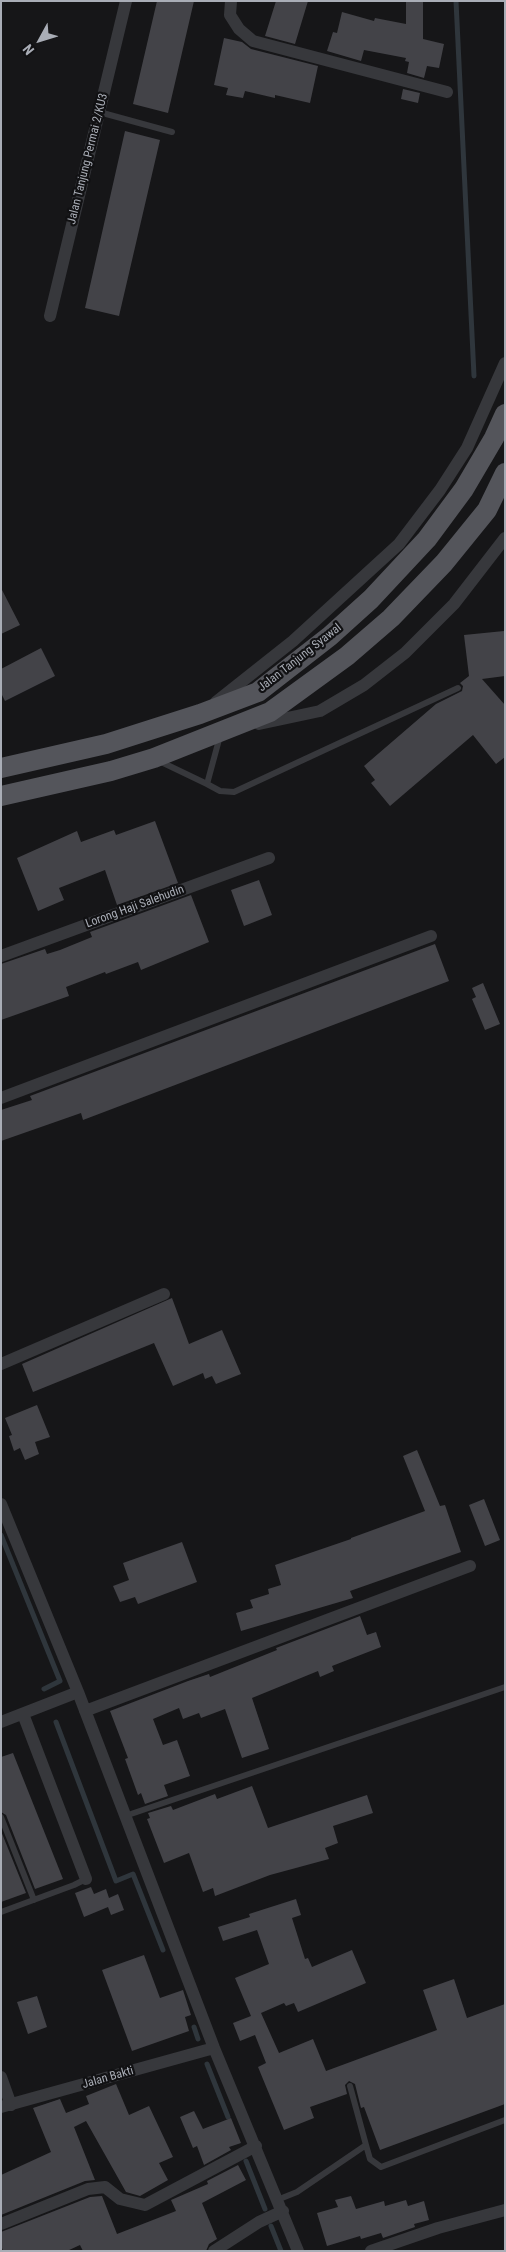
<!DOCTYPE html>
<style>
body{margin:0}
#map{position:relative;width:506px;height:2252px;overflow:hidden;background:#161618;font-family:"Roboto Condensed",sans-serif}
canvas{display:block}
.frame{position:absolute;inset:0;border:2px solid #a9adb6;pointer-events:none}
.north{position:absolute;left:15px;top:15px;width:50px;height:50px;-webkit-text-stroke:4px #111113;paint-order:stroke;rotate:231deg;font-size:14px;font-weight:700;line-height:20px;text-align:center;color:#a9adb6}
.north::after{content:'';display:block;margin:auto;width:18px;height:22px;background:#a9adb6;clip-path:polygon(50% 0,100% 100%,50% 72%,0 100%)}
</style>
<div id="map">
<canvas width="506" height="2252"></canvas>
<div class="frame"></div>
<div class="north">N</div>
</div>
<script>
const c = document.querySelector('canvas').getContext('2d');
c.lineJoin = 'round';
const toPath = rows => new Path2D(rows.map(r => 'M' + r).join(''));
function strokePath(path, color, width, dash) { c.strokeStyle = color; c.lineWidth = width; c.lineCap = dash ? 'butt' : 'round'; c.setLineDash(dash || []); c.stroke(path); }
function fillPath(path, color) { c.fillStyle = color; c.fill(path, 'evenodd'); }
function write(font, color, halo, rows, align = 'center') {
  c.font = font + ' "Roboto Condensed",sans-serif'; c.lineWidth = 4.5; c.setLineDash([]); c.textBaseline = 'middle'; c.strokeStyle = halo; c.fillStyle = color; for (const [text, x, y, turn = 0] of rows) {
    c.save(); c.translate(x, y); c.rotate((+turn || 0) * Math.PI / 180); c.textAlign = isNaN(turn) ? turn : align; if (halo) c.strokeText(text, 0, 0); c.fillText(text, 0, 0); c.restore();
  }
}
strokePath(toPath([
 [456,1,474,376],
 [1,1535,60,1681,44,1689],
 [56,1722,116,1881,133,1874,163,1950],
 [194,2027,198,2039],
 [207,2064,228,2117],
 [246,2161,265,2209],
 [271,2226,281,2251]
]), '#2f363c', 5);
fillPath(toPath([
 [157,1,194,1,168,113,133,104],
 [276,1,308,1,295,44,265,36],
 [406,1,423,1,423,39,444,44,439,68,427,66,424,78,407,73,409,62,405,61,406,58,364,50,361,61,327,51,333,32,337,33,342,12,374,21,375,18,406,24],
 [224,38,242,42,251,49,318,66,310,103,275,95,275,98,245,91,243,98,226,95,228,88,214,85],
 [403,89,420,93,418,103,401,99],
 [125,131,160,140,119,316,85,308],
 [1,588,20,625,1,634],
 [504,631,505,676,482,679,505,705,505,757,496,764,473,735,390,806,371,783,375,780,364,766,436,704,462,691,463,686,460,683,469,676,464,635],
 [41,648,55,676,5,701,1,693,1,669],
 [155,821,178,883,117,905,105,870,59,888,64,900,38,911,17,858,77,831,81,842,114,830,116,835],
 [259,880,272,915,244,926,231,890],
 [191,895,209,942,141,970,138,962,106,974,105,972,66,987,69,996,1,1020,1,964,45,949,47,954,60,950,92,937,90,932],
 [435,944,449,981,83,1120,81,1113,1,1141,1,1110,32,1100,30,1096],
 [483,983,500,1024,485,1030,472,999,476,997,472,988],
 [172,1298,189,1344,222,1330,241,1374,216,1384,212,1376,205,1379,203,1373,173,1386,154,1343,33,1392,22,1364],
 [37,1405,50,1437,35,1442,39,1454,25,1460,20,1448,14,1451,9,1436,12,1435,5,1418],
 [417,1450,440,1506,445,1505,461,1552,350,1591,353,1598,241,1631,236,1613,253,1608,250,1600,269,1594,268,1589,281,1585,275,1565,351,1539,351,1538,425,1511,403,1456],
 [484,1499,500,1540,485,1546,469,1505],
 [182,1542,197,1582,138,1604,135,1597,120,1602,113,1586,129,1580,123,1563],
 [360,1616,367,1635,376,1632,381,1647,332,1666,334,1671,320,1677,318,1671,252,1698,269,1749,242,1758,225,1709,201,1718,199,1713,183,1719,179,1708,153,1719,163,1745,177,1740,190,1776,164,1785,168,1796,145,1804,141,1793,138,1795,125,1759,128,1758,110,1711,188,1681,209,1674,210,1677,277,1650,276,1648],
 [13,1753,63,1879,35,1889,6,1815,1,1812,1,1757],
 [252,1786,268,1828,367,1795,373,1813,333,1826,338,1843,325,1848,329,1859,270,1875,215,1896,213,1888,203,1892,189,1853,164,1863,147,1819,150,1818,148,1813,171,1806,173,1810,215,1794,217,1799],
 [1,1831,26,1893,1,1902],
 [91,1887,94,1894,106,1889,109,1898,118,1894,124,1910,111,1915,108,1907,84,1917,75,1893],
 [296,1899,301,1915,292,1918,305,1959,308,1958,312,1967,352,1950,366,1983,298,2012,294,2003,286,2006,284,2003,261,2013,279,2053,313,2039,326,2071,437,2030,423,1990,454,1979,467,2018,505,2004,505,2104,380,2150,364,2107,361,2108,355,2084,349,2081,345,2085,347,2094,310,2107,314,2118,284,2130,258,2067,266,2063,255,2035,240,2041,233,2023,251,2016,235,1978,269,1964,257,1930,223,1941,218,1927,250,1917,249,1914],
 [144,1955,160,1998,183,1990,191,2015,185,2017,189,2031,132,2051,102,1970],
 [37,1996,47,2027,28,2034,17,2002],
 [116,2084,129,2115,149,2106,173,2157,159,2163,168,2180,140,2196,126,2192,86,2121,74,2127,95,2180,85,2181,1,2215,1,2175,51,2152,33,2108,60,2099,66,2113,89,2104,86,2096],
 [194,2111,203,2129,231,2118,241,2143,229,2147,231,2150,204,2165,197,2146,193,2148,180,2117],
 [238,2165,246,2180,202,2203,217,2239,209,2244,206,2251,83,2251,80,2245,67,2251,3,2251,1,2245,1,2232,90,2197,102,2196,117,2234,176,2211,171,2200,208,2184,207,2181],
 [351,2196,356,2209,384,2201,385,2206,406,2200,408,2206,424,2201,429,2220,414,2224,415,2227,383,2238,381,2233,361,2239,360,2236,327,2246,317,2213,338,2207,335,2200]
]), '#434348');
strokePath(toPath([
 [99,112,172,132],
 [157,760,207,784,220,736],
 [207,784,220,791,234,792,458,688],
 [125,1816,505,1687],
 [1,1817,34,1900],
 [1,1912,74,1885,86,1879],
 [350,2086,366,2145],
 [277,2200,297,2192,366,2145,370,2159,381,2167,505,2120]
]), '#37383c', 6);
strokePath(toPath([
 [231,1,230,15,239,29,253,41,447,92],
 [50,316,126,1],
 [216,702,293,641,399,544,440,490,467,448,505,363],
 [259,724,320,711,364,685,405,653,454,604,505,538],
 [1,956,269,858],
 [1,1098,431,936],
 [1,1364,164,1294],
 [1,1504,78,1692,214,2048,298,2251],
 [85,1711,470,1566],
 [23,1714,86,1879],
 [1,1722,78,1692],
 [1,2077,11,2105],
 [1,2107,214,2048],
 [1,2224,88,2189,105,2187,120,2199,145,2205,256,2146],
 [214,2251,259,2222,283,2211],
 [371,2251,438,2228,505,2210]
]), '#37383c', 12);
strokePath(toPath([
 [1,768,106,744,200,714,258,692,330,636,371,599,427,539,464,489,494,438,505,414],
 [1,796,111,771,154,758,270,712,347,656,391,618,444,563,487,510,505,473]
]), '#54555b', 20);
write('12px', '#a9adb6', '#111113', [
 ["Jalan Tanjung Permai 2/KU3",88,159,-76],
 ["Jalan Tanjung Syawal",300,658,-38],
 ["Lorong Haji Salehudin",135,907,-20],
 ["Jalan Bakti",108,2078,-16]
]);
</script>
